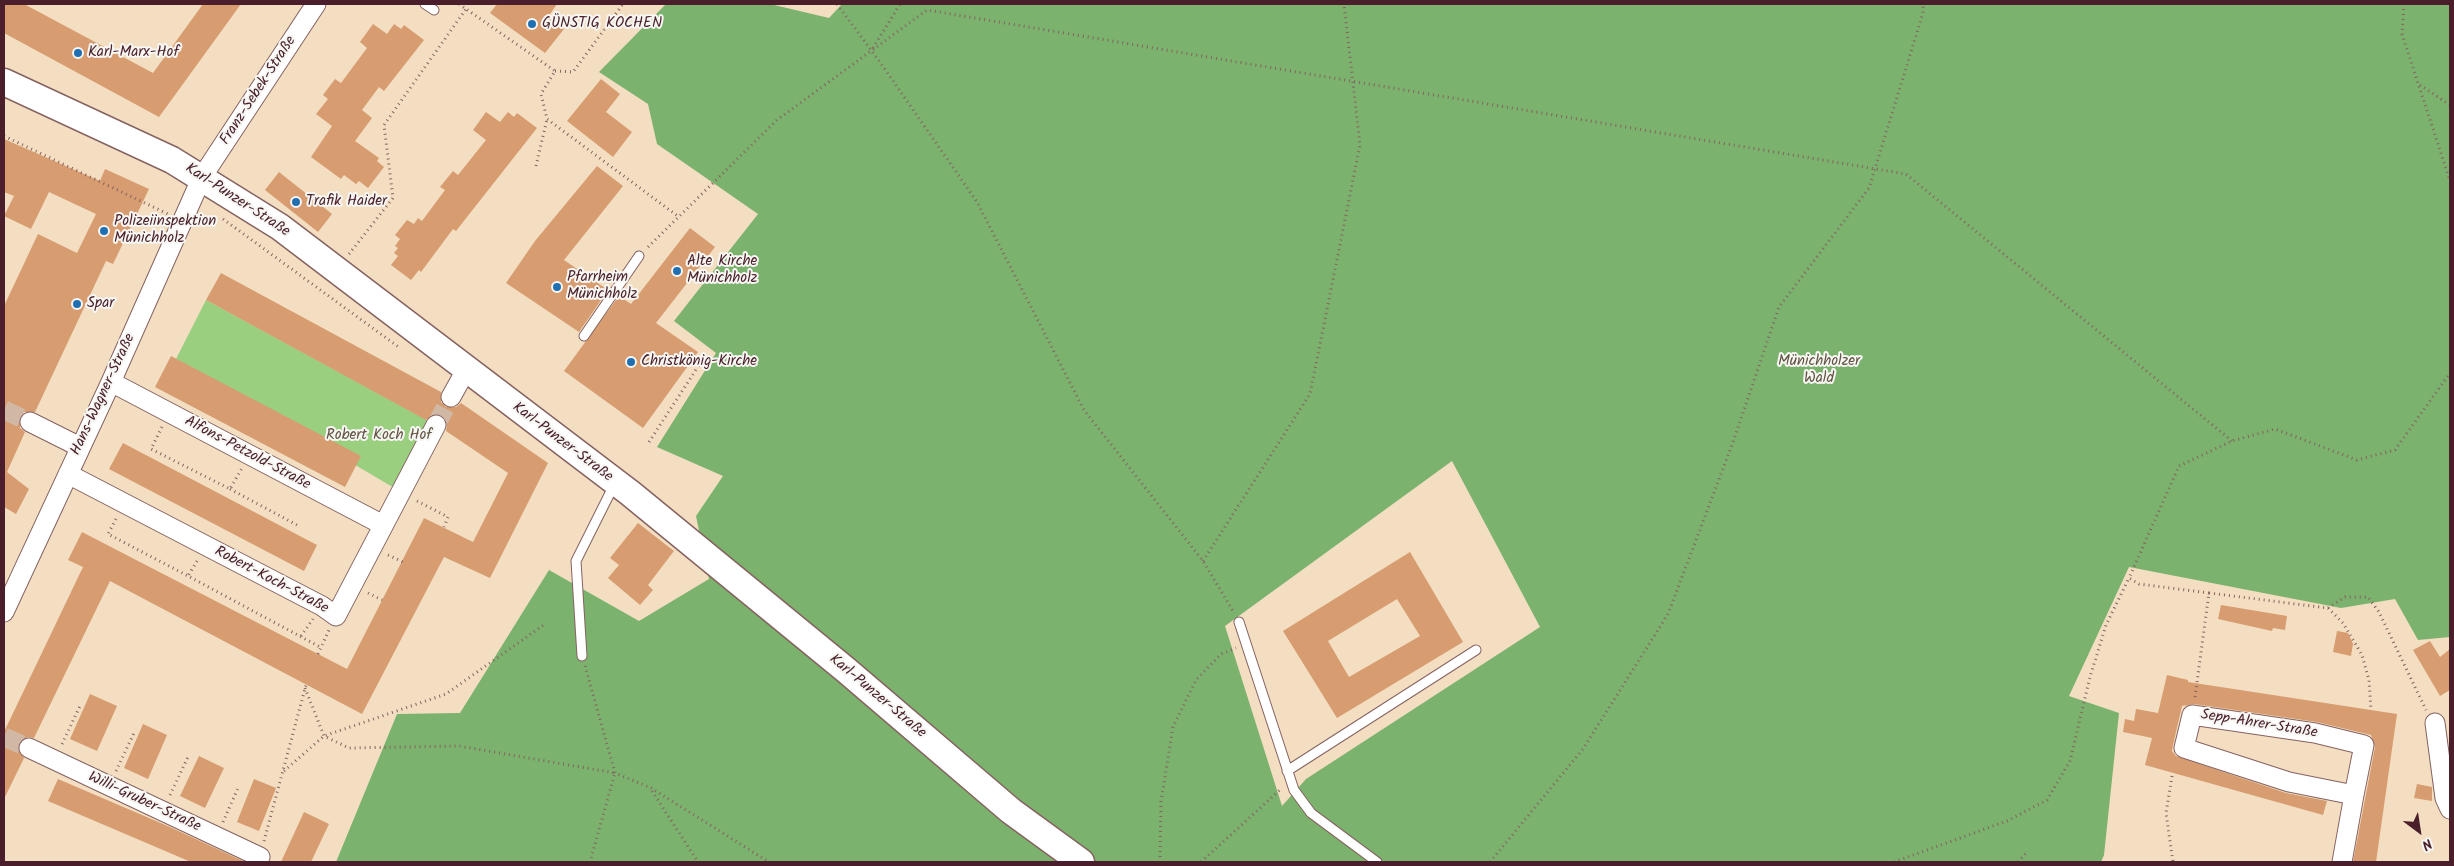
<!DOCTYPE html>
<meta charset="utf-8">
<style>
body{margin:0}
#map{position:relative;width:2454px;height:866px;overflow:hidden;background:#f3dec2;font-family:Kalam,sans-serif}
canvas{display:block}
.frame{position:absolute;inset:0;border:5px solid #4a1f2b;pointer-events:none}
.north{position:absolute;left:2394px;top:806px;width:50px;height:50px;-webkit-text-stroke:4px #f6f6f2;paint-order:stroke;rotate:149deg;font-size:14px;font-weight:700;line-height:20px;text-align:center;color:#4a1f2b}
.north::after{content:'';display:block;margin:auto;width:18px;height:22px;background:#4a1f2b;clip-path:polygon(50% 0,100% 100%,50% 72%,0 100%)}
</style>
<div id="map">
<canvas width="2454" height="866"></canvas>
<div class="frame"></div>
<div class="north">N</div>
</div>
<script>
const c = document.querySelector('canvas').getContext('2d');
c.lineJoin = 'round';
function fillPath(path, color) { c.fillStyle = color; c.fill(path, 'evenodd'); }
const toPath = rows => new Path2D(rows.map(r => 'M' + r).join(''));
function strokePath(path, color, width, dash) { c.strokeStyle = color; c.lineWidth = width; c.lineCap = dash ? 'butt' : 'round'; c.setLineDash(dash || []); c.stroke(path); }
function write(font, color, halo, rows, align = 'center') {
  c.font = font + ' Kalam,sans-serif'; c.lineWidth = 4; c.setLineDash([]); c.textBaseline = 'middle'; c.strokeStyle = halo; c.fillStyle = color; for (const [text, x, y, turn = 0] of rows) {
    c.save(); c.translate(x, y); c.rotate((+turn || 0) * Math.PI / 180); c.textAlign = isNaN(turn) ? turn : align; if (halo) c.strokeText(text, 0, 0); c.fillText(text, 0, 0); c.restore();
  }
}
fillPath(toPath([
 [206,300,427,420,401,492,176,359]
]), '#9acf80');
fillPath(toPath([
 [666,4,770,4,829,18,842,4,2450,4,2450,637,2418,640,2395,599,2341,608,2129,567,2069,696,2119,713,2104,855,2101,862,336,862,397,714,460,713,549,570,639,621,709,579,696,516,723,476,657,447,716,353,674,321,758,214,657,144,648,104,599,72],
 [1452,461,1540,627,1306,779,1282,806,1225,626]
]), '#7bb26e');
fillPath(toPath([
 [4,4,24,4,153,73,203,4,241,4,159,117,4,33],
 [497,4,557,4,548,17,564,29,545,53,490,13],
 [373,24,387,34,394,24,401,29,404,25,424,40,384,91,379,87,362,110,372,118,355,141,379,158,377,161,384,167,368,188,359,181,356,184,344,175,341,179,311,157,332,126,316,114,328,99,323,95,335,79,341,83,367,48,360,42],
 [601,79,620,94,606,112,632,132,613,157,567,121],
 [486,112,500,122,508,112,514,117,517,113,537,128,456,231,453,229,421,272,419,270,411,280,391,265,398,256,394,253,398,248,395,246,400,239,395,235,407,220,414,224,418,218,422,221,445,190,440,187,453,171,458,175,486,140,473,130],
 [4,139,100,181,105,169,149,189,113,264,106,261,35,412,24,412,20,417,20,428,25,432,7,472,29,489,16,514,4,507,4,306,38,234,77,253,96,214,49,192,31,229,4,216,14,196,4,192],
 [597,166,623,186,564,260,608,290,579,332,506,283,535,241],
 [279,172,332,214,318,232,265,190],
 [690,228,715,247,656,323,698,352,643,428,564,371,619,296,631,304],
 [221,273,441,392,441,402,446,407,456,407,461,403,548,463,490,578,444,557,362,714,110,581,34,738,28,737,19,743,18,749,24,758,4,799,4,732,83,567,68,560,82,532,347,669,424,518,473,542,508,473,446,431,447,424,442,415,435,414,426,420,206,300],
 [171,356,361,456,345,487,155,387],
 [123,443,317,545,304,571,109,469],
 [638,523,674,551,648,585,653,590,640,605,608,578,619,565,610,558],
 [1410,552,1463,642,1337,718,1283,631],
 [1397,599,1420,636,1349,677,1328,641],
 [2221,605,2287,616,2285,630,2273,628,2272,631,2218,619],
 [2337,631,2348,633,2353,644,2351,656,2333,652],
 [2430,641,2440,657,2450,649,2450,690,2440,696,2413,650],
 [2167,675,2188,680,2188,682,2397,714,2376,862,2353,862,2375,747,2371,735,2317,722,2194,704,2182,706,2173,745,2172,751,2176,756,2286,793,2327,801,2323,815,2145,765,2152,738,2123,732,2125,719,2134,721,2136,709,2158,713],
 [90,694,117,706,97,751,70,739],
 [143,724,167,735,148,779,124,768],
 [199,756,224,768,205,808,180,796],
 [58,779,170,827,245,862,191,862,48,801],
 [254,779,276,788,259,831,237,822],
 [2417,784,2432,787,2432,801,2414,798],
 [304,812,329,824,311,862,281,862]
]), '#d79c70');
strokePath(toPath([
 [4,410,30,422],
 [436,425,451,397],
 [4,737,29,748]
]), '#d1b8a4', 19, [19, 9]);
const lane = toPath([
 [425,4,434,10],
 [584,336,639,256],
 [1239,622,1294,790,1311,813,1377,862],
 [582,656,576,561,615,483],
 [1287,771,1476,650]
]);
const street = toPath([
 [111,382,383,525],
 [451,397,466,370],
 [30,422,80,447],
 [68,474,322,606,336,616,436,425],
 [4,612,111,382,202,177,316,4],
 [2435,723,2445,798,2450,809],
 [29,748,260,857],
 [2342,862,2354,795,2364,745,2315,733,2192,715,2184,748,2289,782,2354,795]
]);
const secondary = toPath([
 [4,82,172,160,280,227,630,493,846,670,1011,811,1081,862]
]);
strokePath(lane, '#856260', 11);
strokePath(street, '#856260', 21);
strokePath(secondary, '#856260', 29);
strokePath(toPath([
 [459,4,555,71,541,94,547,119,679,217],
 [837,4,882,65,977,202,1084,410,1203,561,1233,611],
 [2404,4,2402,34,2450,181],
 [873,48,900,4],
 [555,71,573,72,623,4],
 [2420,85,2450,105],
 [4,136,168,214],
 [536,166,547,119],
 [223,219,400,348],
 [648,247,777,120,927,10,1906,174,2232,441],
 [349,254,393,198,384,125,466,9],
 [162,427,151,449,230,489,242,468],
 [649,442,701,362],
 [230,489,297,525],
 [417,501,448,517,444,527],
 [116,519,108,534,188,576],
 [388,555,403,562],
 [197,561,188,576,320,647],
 [1203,561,1310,394,1360,145,1344,4],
 [368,593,382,600],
 [2209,593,2139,584,2129,578,2179,466,2232,441,2275,429,2357,460,2395,450,2450,373],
 [2328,608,2345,597,2368,597,2379,612,2426,710],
 [301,636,313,619],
 [318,654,329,630],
 [585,666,615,773,651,788,769,862],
 [305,688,324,736,349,748,459,746,615,773,590,862],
 [2195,697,2209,593,2328,608,2343,623,2362,655,2369,680,2371,710],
 [62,744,80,706],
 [116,771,134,733],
 [284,771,324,736,446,694,545,624],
 [2172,776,2166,813,2173,862],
 [652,791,698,862],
 [170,795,188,757],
 [223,822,238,788],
 [264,841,306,685],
 [1160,862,1161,802,1173,727,1196,680,1221,654,1236,648],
 [1201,862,1282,788],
 [1490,862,1583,749,1668,614,1732,445,1779,307,1869,188,1923,13,1923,4],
 [1894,862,2007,821,2047,800,2070,761,2090,677,2106,625,2129,578],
 [2018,862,2027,852]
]), '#856260', 3, [1, 4]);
strokePath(lane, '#fff', 9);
strokePath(street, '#fff', 19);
strokePath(secondary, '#fff', 26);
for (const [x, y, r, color] of [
 [532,24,5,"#1f6fb2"],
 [78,53,5,"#1f6fb2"],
 [296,202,5,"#1f6fb2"],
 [104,231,5,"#1f6fb2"],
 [677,271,5,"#1f6fb2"],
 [557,287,5,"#1f6fb2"],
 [77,304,5,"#1f6fb2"],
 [631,362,5,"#1f6fb2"]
]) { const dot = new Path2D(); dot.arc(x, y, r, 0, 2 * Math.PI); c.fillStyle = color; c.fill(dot); strokePath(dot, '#f6f6f2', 2); }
write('15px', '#4a1f2b', '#f6f6f2', [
 ["GÜNSTIG KOCHEN",542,24],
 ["Karl-Marx-Hof",88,53],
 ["Trafik Haider",306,202],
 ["Polizeiinspektion",114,222],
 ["Münichholz",114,239],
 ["Alte Kirche",687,262],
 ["Münichholz",687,279],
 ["Pfarrheim",567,278],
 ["Münichholz",567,295],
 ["Spar",87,304],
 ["Christkönig-Kirche",641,362]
], 'left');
write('15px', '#4a1f2b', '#f6f6f2', [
 ["Franz-Sebek-Straße",259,91,-57],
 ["Karl-Punzer-Straße",237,201,33],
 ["Hans-Wagner-Straße",104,395,-65],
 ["Karl-Punzer-Straße",562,443,37],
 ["Alfons-Petzold-Straße",247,454,28],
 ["Robert-Koch-Straße",271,581,28],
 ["Karl-Punzer-Straße",877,697,40],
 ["Sepp-Ahrer-Straße",2259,725,9],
 ["Willi-Gruber-Straße",144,803,25]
]);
write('15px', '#625444', '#f6f6f2', [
 ["Münichholzer",1819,362],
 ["Wald",1819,379],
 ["Robert Koch Hof",379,436]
]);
</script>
